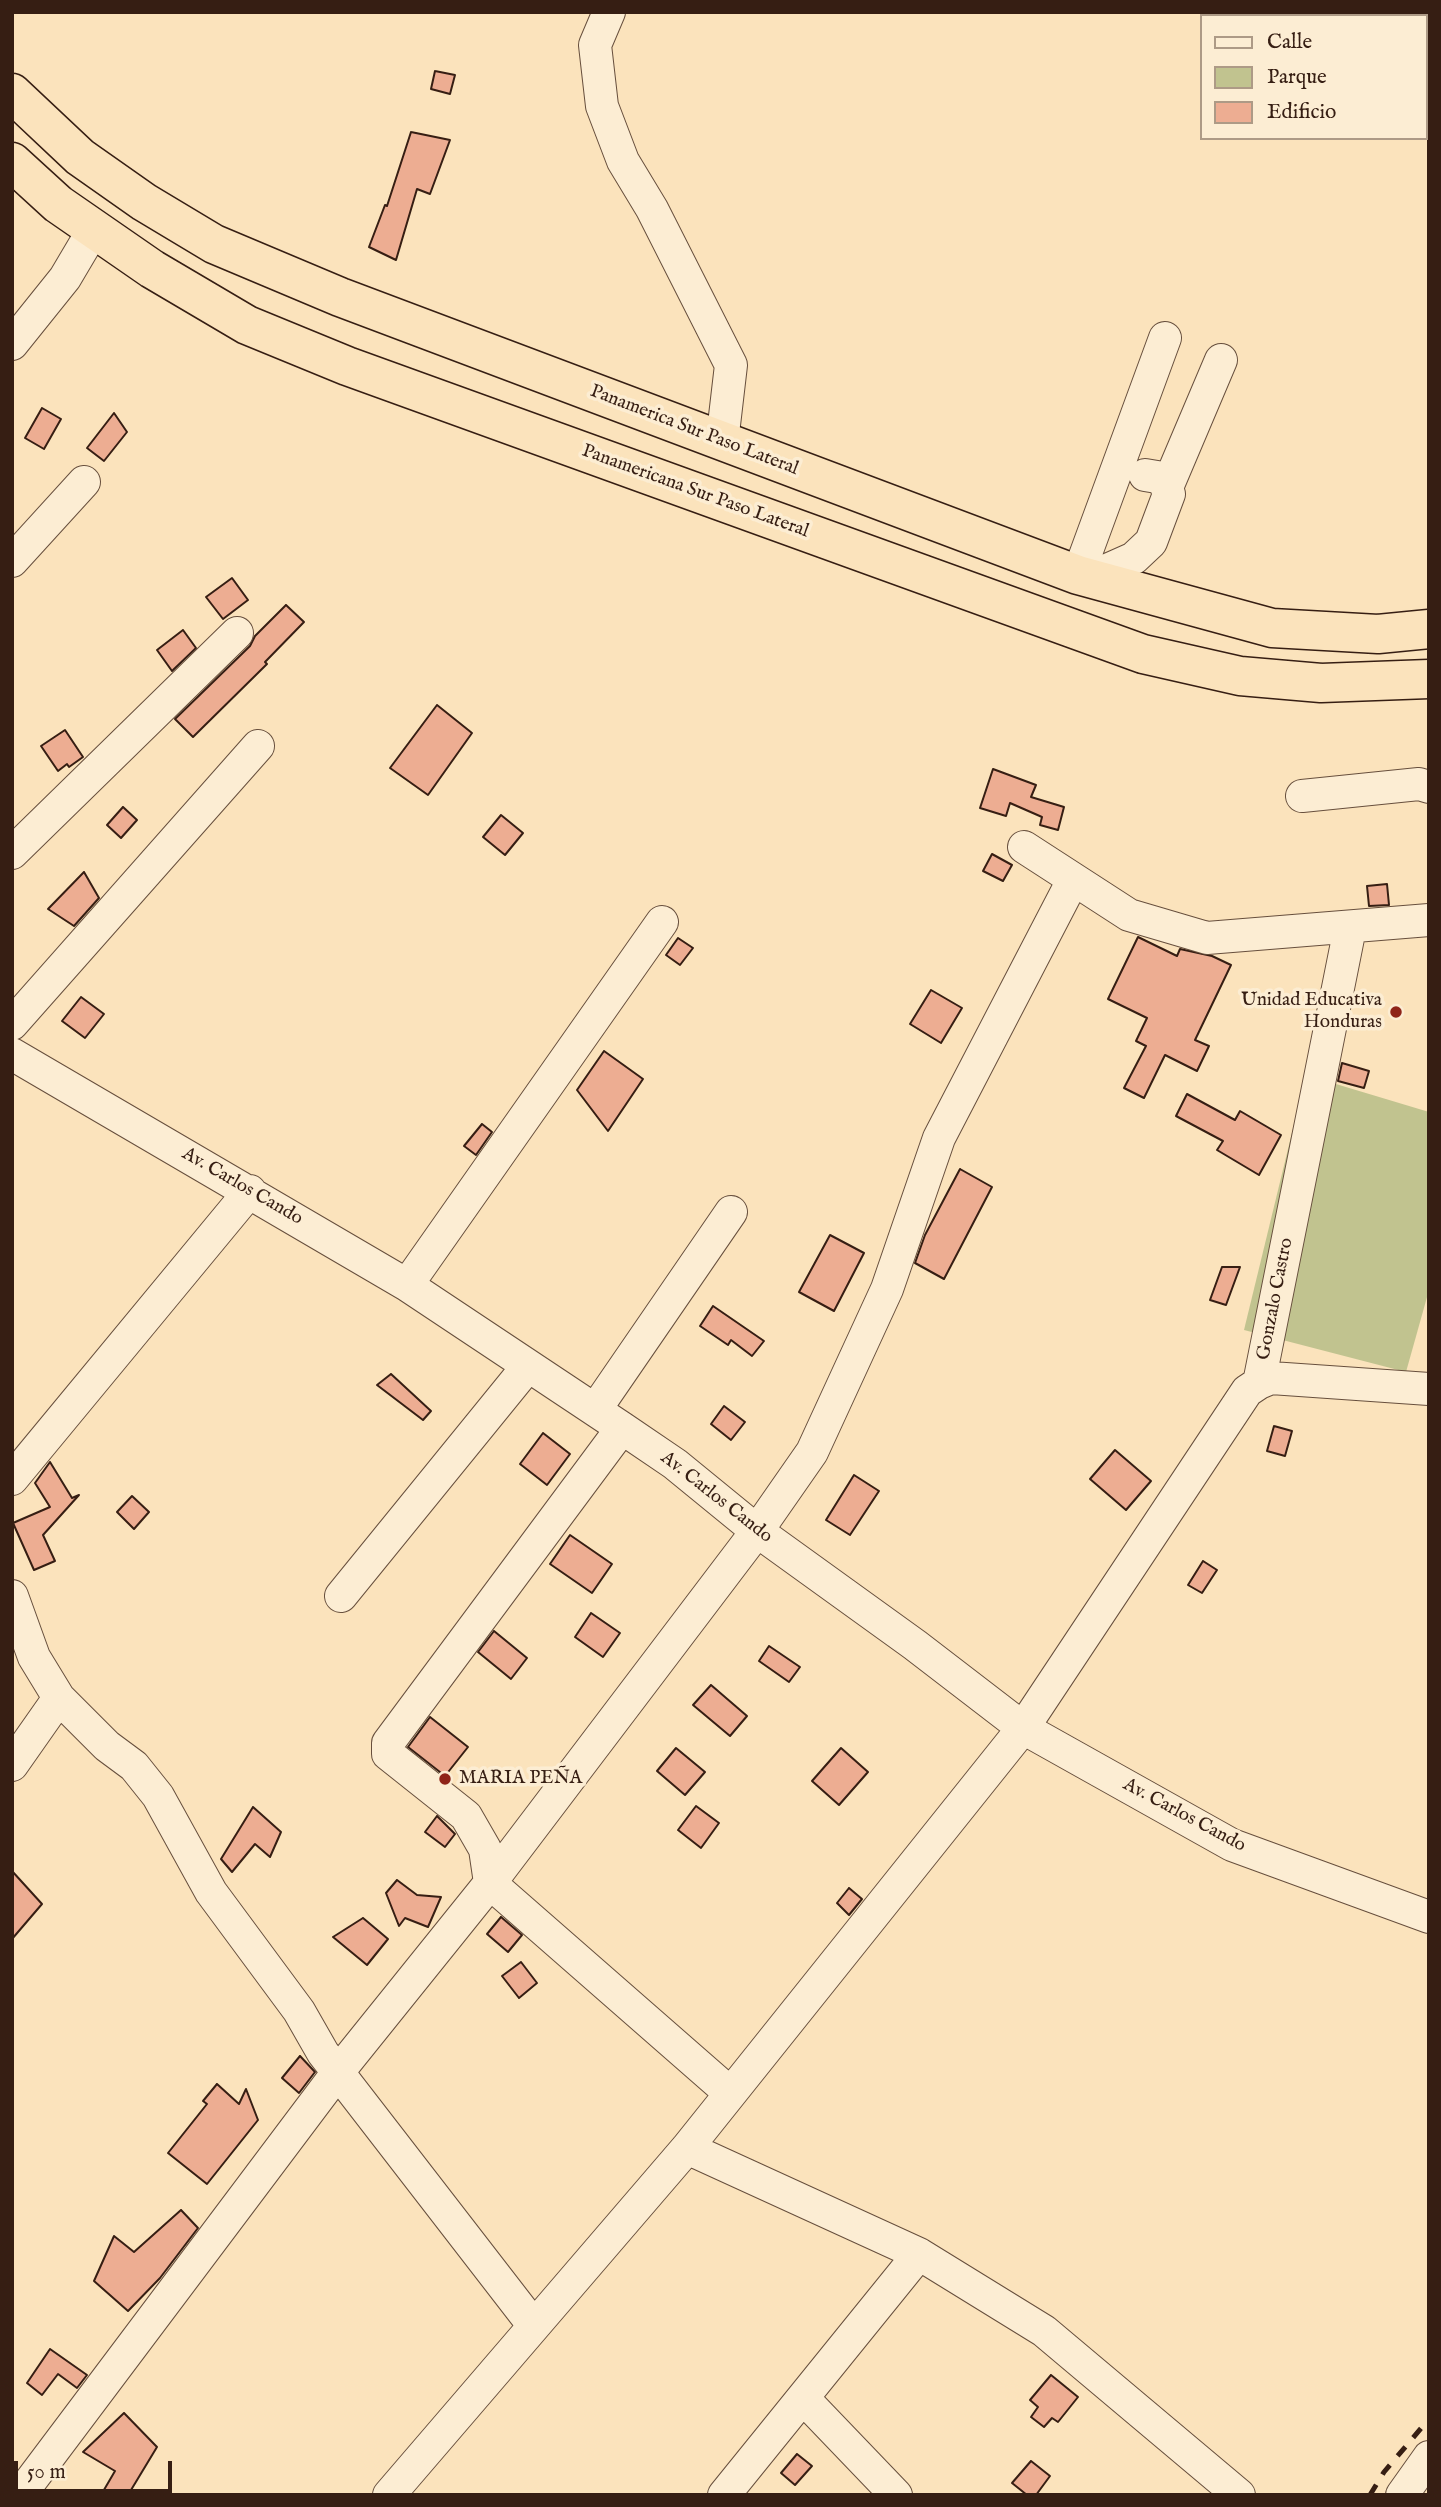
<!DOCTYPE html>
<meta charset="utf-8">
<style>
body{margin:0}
#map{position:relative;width:1441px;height:2507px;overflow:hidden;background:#fbe3bc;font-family:"IM FELL English",serif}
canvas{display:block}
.frame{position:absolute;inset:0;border:14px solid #361e13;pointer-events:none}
.legend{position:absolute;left:1200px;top:14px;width:228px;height:126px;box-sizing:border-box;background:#fcedd3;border:2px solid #ad9a86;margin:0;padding:9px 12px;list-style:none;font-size:21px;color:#361e13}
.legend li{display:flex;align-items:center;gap:14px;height:35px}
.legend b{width:35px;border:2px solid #ad9a86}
.scale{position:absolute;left:14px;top:2461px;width:158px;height:32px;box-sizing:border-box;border:4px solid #361e13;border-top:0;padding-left:9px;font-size:21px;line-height:24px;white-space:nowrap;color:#361e13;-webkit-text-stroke:5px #fcedd3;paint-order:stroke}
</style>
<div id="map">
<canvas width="1441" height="2507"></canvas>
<div class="frame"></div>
<ul class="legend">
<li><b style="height:9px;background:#fcedd3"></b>Calle</li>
<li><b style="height:19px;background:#c1c38f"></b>Parque</li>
<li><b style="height:19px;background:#edad92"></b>Edificio</li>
</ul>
<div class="scale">50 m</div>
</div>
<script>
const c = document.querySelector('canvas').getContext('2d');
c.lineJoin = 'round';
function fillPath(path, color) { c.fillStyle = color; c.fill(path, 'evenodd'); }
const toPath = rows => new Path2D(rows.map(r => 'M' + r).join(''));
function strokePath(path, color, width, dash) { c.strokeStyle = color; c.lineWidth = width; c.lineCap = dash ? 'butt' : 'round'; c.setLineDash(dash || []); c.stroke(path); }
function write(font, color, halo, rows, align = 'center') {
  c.font = font + ' "IM FELL English",serif'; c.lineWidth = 7; c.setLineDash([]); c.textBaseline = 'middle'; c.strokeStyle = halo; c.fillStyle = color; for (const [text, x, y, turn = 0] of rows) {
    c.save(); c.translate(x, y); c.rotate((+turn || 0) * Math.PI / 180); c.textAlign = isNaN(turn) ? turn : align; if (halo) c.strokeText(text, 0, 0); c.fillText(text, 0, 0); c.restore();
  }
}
fillPath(toPath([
 [1306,1075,1429,1112,1429,1290,1406,1372,1244,1330]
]), '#c1c38f');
const building = toPath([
 [435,71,455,75,450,94,431,89,435,71],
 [411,132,450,140,430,194,417,189,396,260,369,247,385,205,387,206,411,132],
 [42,408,61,419,44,449,25,438,42,408],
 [114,413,127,432,104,461,87,448,114,413],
 [232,578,248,600,223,619,206,597,232,578],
 [286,605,304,622,265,662,267,664,193,737,175,719,250,646,255,636,286,605],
 [183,630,196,648,172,671,157,650,183,630],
 [437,705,472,733,428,795,390,768,437,705],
 [65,730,83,757,69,767,67,764,58,771,41,746,65,730],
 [993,769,1036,785,1031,797,1064,807,1058,830,1040,825,1042,817,1010,803,1006,816,980,808,993,769],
 [123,807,137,820,121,838,107,825,123,807],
 [501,815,523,833,505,855,483,837,501,815],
 [992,854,1012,865,1003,881,983,871,992,854],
 [84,872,99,898,74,926,48,909,84,872],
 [1387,884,1389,905,1369,906,1367,886,1387,884],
 [1138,937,1177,956,1180,949,1212,956,1231,965,1195,1040,1209,1046,1197,1071,1165,1055,1144,1098,1124,1088,1146,1046,1136,1041,1147,1018,1108,999,1138,937],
 [678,938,693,948,680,965,666,955,678,938],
 [931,990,962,1008,941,1043,910,1024,931,990],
 [81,997,104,1014,85,1038,62,1021,81,997],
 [604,1051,643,1079,608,1131,577,1090,604,1051],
 [1342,1063,1369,1071,1364,1088,1338,1081,1342,1063],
 [1187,1094,1235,1120,1240,1111,1281,1135,1259,1175,1217,1150,1223,1141,1176,1116,1187,1094],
 [482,1124,492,1132,476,1155,464,1146,482,1124],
 [960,1169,992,1187,944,1279,915,1263,925,1235,960,1169],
 [830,1235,864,1253,834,1311,799,1292,830,1235],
 [1222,1267,1240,1267,1226,1305,1210,1300,1222,1267],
 [713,1306,764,1341,752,1356,731,1340,728,1345,700,1326,713,1306],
 [391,1374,431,1411,423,1420,377,1385,391,1374],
 [724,1406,745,1422,731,1440,711,1424,724,1406],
 [1274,1426,1292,1431,1285,1456,1267,1451,1274,1426],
 [543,1433,570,1454,547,1485,520,1464,543,1433],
 [1115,1450,1151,1481,1126,1510,1090,1479,1115,1450],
 [50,1462,72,1498,79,1495,43,1535,55,1561,34,1570,13,1523,50,1507,35,1483,50,1462],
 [854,1475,879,1491,850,1535,826,1520,854,1475],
 [132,1496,149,1512,134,1529,117,1512,132,1496],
 [570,1535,612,1564,592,1593,550,1564,570,1535],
 [1203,1561,1217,1570,1202,1593,1188,1585,1203,1561],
 [591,1613,620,1633,603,1657,575,1637,591,1613],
 [494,1631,527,1658,511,1679,478,1652,494,1631],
 [769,1646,800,1667,789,1682,759,1661,769,1646],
 [711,1685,747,1716,730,1736,693,1705,711,1685],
 [430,1717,468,1747,445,1776,408,1747,430,1717],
 [676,1748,705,1772,685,1795,657,1771,676,1748],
 [841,1748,868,1772,839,1805,812,1781,841,1748],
 [696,1806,719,1823,701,1848,678,1830,696,1806],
 [253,1807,281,1832,270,1857,255,1844,232,1872,221,1859,253,1807],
 [437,1816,455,1834,445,1847,425,1832,437,1816],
 [12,1871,42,1904,12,1939,12,1871],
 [397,1880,417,1895,441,1897,428,1927,405,1918,399,1926,386,1893,397,1880],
 [849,1888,862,1899,849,1915,837,1903,849,1888],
 [501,1917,522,1935,508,1952,487,1934,501,1917],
 [363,1918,388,1939,367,1965,333,1937,363,1918],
 [521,1962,537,1983,519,1998,502,1976,521,1962],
 [300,2056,315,2072,299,2093,282,2078,300,2056],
 [217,2084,239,2104,246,2089,258,2120,207,2184,168,2153,207,2104,203,2101,217,2084],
 [181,2210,198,2228,160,2278,128,2311,94,2281,114,2236,134,2252,181,2210],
 [50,2349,87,2375,77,2388,58,2374,42,2395,27,2383,50,2349],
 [1051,2375,1078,2397,1058,2422,1052,2418,1044,2427,1031,2417,1038,2407,1030,2400,1051,2375],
 [124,2413,157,2447,128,2495,101,2495,115,2471,83,2452,124,2413],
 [797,2454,812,2466,795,2485,781,2473,797,2454],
 [1031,2461,1050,2476,1036,2495,1027,2495,1012,2483,1031,2461]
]);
fillPath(building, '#edad92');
strokePath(building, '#361e13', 2);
const minor = toPath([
 [609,12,595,45,602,106,623,161,652,209,731,365,722,442],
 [12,344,65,278,94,229],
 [1168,485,1221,360],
 [12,561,84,482],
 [1078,575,1165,338],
 [1089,578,1134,558,1151,542,1169,494,1163,478,1145,475],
 [1302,796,1419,784,1429,787],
 [1024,847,1129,915,1207,938,1429,920],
 [12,853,237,633],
 [12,1024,258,746],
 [12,1054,407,1285,622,1428,675,1464,757,1531,915,1645,1023,1728,1232,1845,1429,1917],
 [407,1285,662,922],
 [1259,1383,1271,1378,1429,1389],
 [595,1410,731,1212],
 [622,1428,388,1743,388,1754,466,1816,485,1849,490,1883,730,2093],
 [12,1479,250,1191],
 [12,1596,34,1657,59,1698,107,1746,134,1766,158,1796,211,1892,299,2011,323,2053,534,2326],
 [341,1596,528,1366],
 [12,1765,59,1698],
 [687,2148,919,2254,1044,2331,1239,2495],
 [803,2398,896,2495],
 [20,2495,338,2072,490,1883,757,1531,812,1452,887,1289,939,1138,1073,880],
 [389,2495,687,2148,1023,1728,1247,1391,1259,1383,1350,928],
 [724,2495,919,2254],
 [1402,2495,1429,2457]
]);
const highway = toPath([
 [12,93,80,157,144,202,214,244,340,297,1078,575,1272,628,1378,634,1429,629],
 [12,162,58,204,152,269,247,325,347,366,1143,654,1240,676,1321,683,1429,679]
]);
strokePath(minor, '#674f3d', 34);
strokePath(highway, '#361e13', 41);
strokePath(minor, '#fcedd3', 32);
strokePath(highway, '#fbe3bc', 38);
strokePath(toPath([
 [1370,2495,1384,2472,1429,2419]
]), '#361e13', 5, [12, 12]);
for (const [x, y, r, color] of [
 [1396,1012,7,"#8f2418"],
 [445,1779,7,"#8f2418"]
]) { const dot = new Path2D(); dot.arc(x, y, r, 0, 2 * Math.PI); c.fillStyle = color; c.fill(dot); strokePath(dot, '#fcedd3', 2.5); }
write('19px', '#361e13', '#fcedd3', [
 ["Panamerica Sur Paso Lateral",694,431,21],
 ["Panamericana Sur Paso Lateral",695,492,20],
 ["Av. Carlos Cando",242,1187,30],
 ["Gonzalo Castro",1276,1299,-79],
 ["Av. Carlos Cando",716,1498,38],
 ["Av. Carlos Cando",1184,1816,28]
]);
write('19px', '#361e13', '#fcedd3', [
 ["Unidad Educativa",1382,1001],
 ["Honduras",1382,1023],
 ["MARIA PEÑA",459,1779,"left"]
], 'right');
</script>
